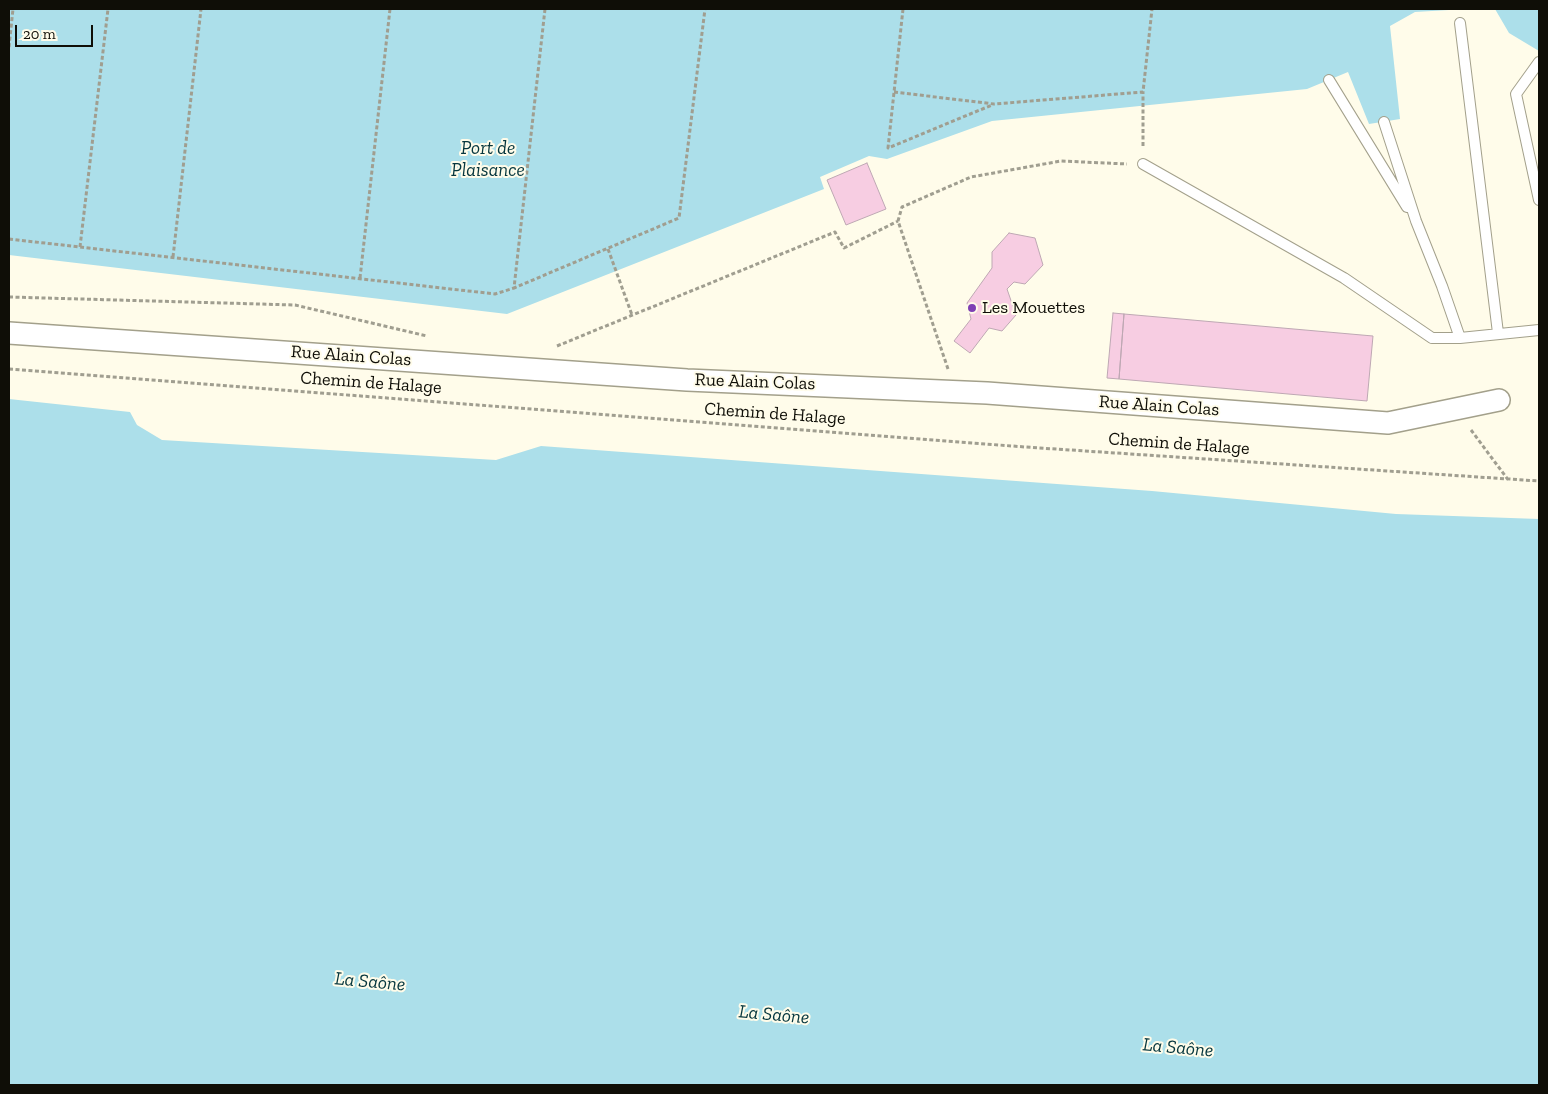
<!DOCTYPE html>
<meta charset="utf-8">
<style>
body{margin:0}
#map{position:relative;width:1548px;height:1094px;overflow:hidden;background:#fffcea;font-family:"Zilla Slab",serif}
canvas{display:block}
.frame{position:absolute;inset:0;border:10px solid #0f0e07;pointer-events:none}
.scale{position:absolute;left:15px;top:25px;width:78px;height:22px;box-sizing:border-box;border:2px solid #0f0e07;border-top:0;padding-left:6px;font-size:15px;line-height:18px;white-space:nowrap;color:#0f0e07;-webkit-text-stroke:4px #fffcea;paint-order:stroke}
</style>
<div id="map">
<canvas width="1548" height="1094"></canvas>
<div class="frame"></div>
<div class="scale">20 m</div>
</div>
<script>
const c = document.querySelector('canvas').getContext('2d');
c.lineJoin = 'round';
function fillPath(path, color) { c.fillStyle = color; c.fill(path, 'evenodd'); }
const toPath = rows => new Path2D(rows.map(r => 'M' + r).join(''));
function strokePath(path, color, width, dash) { c.strokeStyle = color; c.lineWidth = width; c.lineCap = dash ? 'butt' : 'round'; c.setLineDash(dash || []); c.stroke(path); }
function write(font, color, halo, rows, align = 'center') {
  c.font = font + ' "Zilla Slab",serif'; c.lineWidth = 4; c.setLineDash([]); c.textBaseline = 'middle'; c.strokeStyle = halo; c.fillStyle = color; for (const [text, x, y, turn = 0] of rows) {
    c.save(); c.translate(x, y); c.rotate((+turn || 0) * Math.PI / 180); c.textAlign = isNaN(turn) ? turn : align; if (halo) c.strokeText(text, 0, 0); c.fillText(text, 0, 0); c.restore();
  }
}
fillPath(toPath([
 [9,9,1466,9,1415,12,1390,26,1400,119,1369,124,1348,72,1307,89,992,121,887,159,869,156,820,177,824,189,507,314,9,255],
 [1495,9,1539,9,1539,51,1509,33],
 [9,399,130,412,137,425,162,440,496,460,541,446,1152,491,1396,514,1539,519,1539,1085,9,1085]
]), '#acdfea');
const building = toPath([
 [867,163,886,209,846,225,827,180,867,163],
 [1009,233,1035,238,1043,265,1025,284,1014,282,1007,289,1016,315,1002,331,989,328,970,353,954,341,971,319,967,303,992,268,992,252,1009,233],
 [1113,313,1124,314,1119,379,1107,378,1113,313],
 [1124,314,1373,336,1367,401,1119,379,1124,314]
]);
fillPath(building, '#f7cde2');
strokePath(building, '#bea8b3', 1);
const service = toPath([
 [1460,23,1498,333],
 [1539,62,1516,94,1539,200],
 [1329,80,1407,207],
 [1384,122,1416,221,1442,286,1460,338],
 [1143,164,1344,278,1432,338,1460,338,1539,330]
]);
const minor = toPath([
 [9,333,687,380,987,393,1388,423,1499,400]
]);
strokePath(service, '#a3a08b', 12);
strokePath(minor, '#a3a08b', 24);
strokePath(toPath([
 [545,9,514,288,679,218,705,9],
 [903,9,888,148,992,105],
 [9,47,13,9],
 [894,92,994,104,1143,92,1152,9],
 [1143,146,1143,92],
 [9,239,495,294,514,288],
 [80,247,108,9],
 [608,249,632,315],
 [173,257,201,9],
 [360,278,390,9],
 [9,297,295,305,427,336],
 [557,346,835,232,844,248,898,221],
 [9,369,1025,447,1539,481],
 [948,369,898,221,902,207,971,177,1061,161,1127,164],
 [1471,430,1509,481]
]), '#a09e90', 3, [4, 2.5]);
strokePath(service, '#fff', 10);
strokePath(minor, '#fff', 21);
for (const [x, y, r, color] of [
 [972,308,5,"#7f3fb4"]
]) { const dot = new Path2D(); dot.arc(x, y, r, 0, 2 * Math.PI); c.fillStyle = color; c.fill(dot); strokePath(dot, '#fffcea', 2); }
write('18px', '#0f0e07', '#fffcea', [
 ["Les Mouettes",982,308]
], 'left');
write('18px', '#0f0e07', '#fffcea', [
 ["Rue Alain Colas",351,356,4],
 ["Rue Alain Colas",755,382,2],
 ["Chemin de Halage",371,383,4],
 ["Rue Alain Colas",1159,406,4],
 ["Chemin de Halage",775,414,4],
 ["Chemin de Halage",1179,444,4]
]);
write('italic 19px', '#05363e', '#fffcea', [
 ["Port de",488,149],
 ["Plaisance",488,171],
 ["La Saône",370,982,5],
 ["La Saône",774,1015,5],
 ["La Saône",1178,1048,5]
]);
</script>
